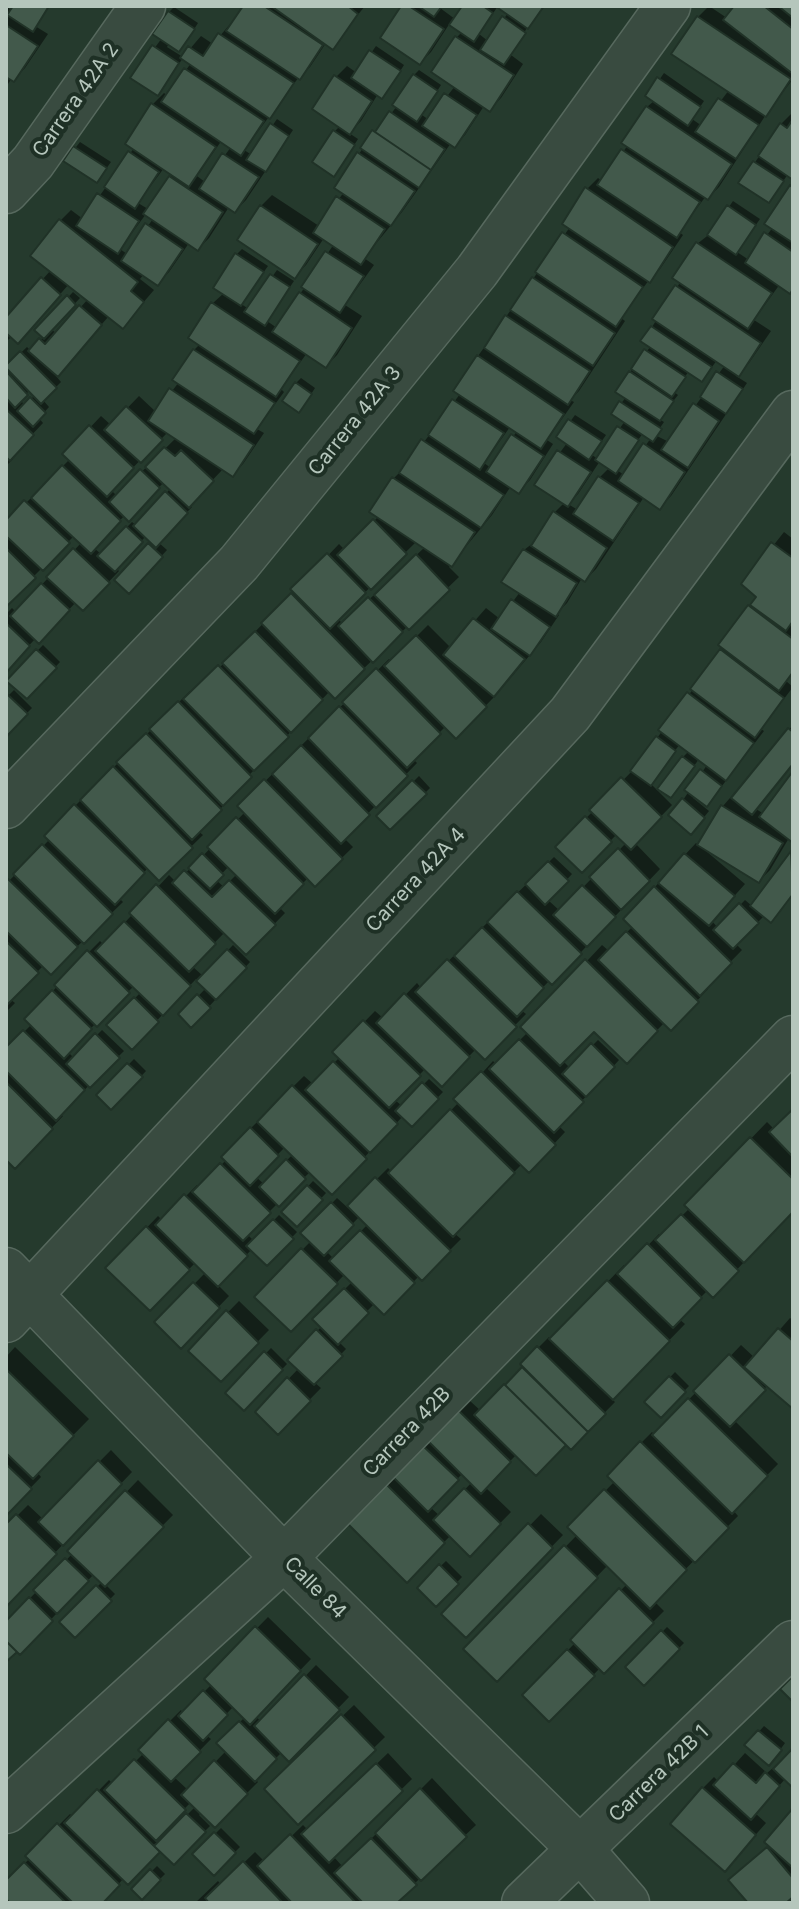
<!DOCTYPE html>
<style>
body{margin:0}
#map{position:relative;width:799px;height:1909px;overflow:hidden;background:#253a2d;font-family:Inter,sans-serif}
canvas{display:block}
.frame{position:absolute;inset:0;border:8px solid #b5c6bc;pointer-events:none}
</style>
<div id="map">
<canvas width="799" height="1909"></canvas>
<div class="frame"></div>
</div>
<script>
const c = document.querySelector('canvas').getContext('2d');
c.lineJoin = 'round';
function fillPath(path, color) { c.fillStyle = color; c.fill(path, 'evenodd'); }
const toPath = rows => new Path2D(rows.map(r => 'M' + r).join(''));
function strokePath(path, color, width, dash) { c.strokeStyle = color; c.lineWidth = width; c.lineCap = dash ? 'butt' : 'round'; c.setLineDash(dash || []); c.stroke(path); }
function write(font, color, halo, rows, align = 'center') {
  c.font = font + ' Inter,sans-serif'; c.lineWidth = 8; c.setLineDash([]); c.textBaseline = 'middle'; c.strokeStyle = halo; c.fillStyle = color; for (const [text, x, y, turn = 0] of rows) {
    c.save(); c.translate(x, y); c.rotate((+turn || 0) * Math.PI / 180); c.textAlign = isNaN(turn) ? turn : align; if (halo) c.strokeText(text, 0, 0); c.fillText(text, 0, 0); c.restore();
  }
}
fillPath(toPath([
 [6,6,12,11,15,6,49,6,35,26,48,34,25,68,14,79,12,78,6,87],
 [245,6,365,6,332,47,326,43,310,67,299,77,244,150,252,155,277,119,293,130,246,200,235,211,229,207,209,238,198,249,189,243,169,272,158,283,144,274,140,279,154,290,123,326,109,316,56,376,61,382,43,400,49,407,39,418,43,423,11,457,13,459,6,466,6,361,9,364,27,347,31,351,44,336,37,330,73,292,80,298,51,329,57,334,88,299,69,284,29,330,12,336,6,342,6,320,51,270,60,221,71,210,83,219,134,148,153,104,164,93,168,96,191,63,183,58,158,94,133,77,162,38,169,12,174,7,198,23,184,45,169,44,167,47,183,57,201,36,213,44,231,23,233,25],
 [222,140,231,147,205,182,197,176],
 [164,168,173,174,148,209,138,203],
 [146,214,153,219,127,254,120,249],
 [30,390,35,395,25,405,20,400],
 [403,6,442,6,440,8,455,19,464,6,498,6,479,34,488,41,508,13,498,6,545,6,528,26,511,55,523,64,501,98,490,109,484,106,465,135,454,146,451,143,402,212,364,258,374,265,345,305,362,316,337,355,326,366,307,353,281,389,284,392,257,429,264,433,243,464,232,475,223,469,189,505,192,507,158,542,167,550,129,591,117,580,152,542,146,536,116,568,119,571,83,609,76,602,50,630,36,638,6,670,6,614,12,608,16,612,81,543,74,536,6,604,6,540,9,537,6,534,6,523,70,459,65,454,101,416,111,425,139,396,156,412,179,382,194,350,200,344,213,303,224,293,237,254,242,249,268,266,241,304,249,309,277,270,294,281,267,321,277,328,334,244,324,238,306,265,295,276,261,206,272,195,319,226,344,192,359,154,373,132,380,128,397,106,414,75,419,70,441,85,422,115,429,120,455,86,456,38,462,32,450,23,431,52,420,63],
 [168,432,177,437,117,496,111,490],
 [164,482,171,488,136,525,132,522,101,554,94,548,125,515,129,519],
 [709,6,727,18,736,6,793,6,793,79,767,113,719,187,708,198,706,196,679,232,683,235,660,269,649,280,621,318,625,321,579,391,570,400,574,402,547,440,553,444,530,480,519,491,511,486,492,515,449,567,459,577,335,696,330,691,229,796,231,798,198,831,203,835,159,878,149,867,119,898,123,902,51,972,44,965,10,999,15,1003,6,1012,6,884,50,839,46,836,76,805,190,691,191,693,231,657,339,544,345,550,379,516,394,478,406,466,460,394,478,356,570,227,587,189,598,178,602,181,628,145,647,107,655,100,648,96,664,73,704,101,692,119,702,126,729,90,698,17],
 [510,427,517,431,491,468,484,463],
 [416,542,425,547,343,624,338,619],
 [376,46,404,65,387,92,382,97,378,94,361,121,349,133,358,139,339,169,334,132,340,126,336,77,347,66,357,73],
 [793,112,793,178,788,174,773,196,741,183,781,124],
 [80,142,111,162,97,181,66,160],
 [793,185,793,288,780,284,754,320,771,331,749,363,736,376,747,383,671,496,660,507,644,497,596,569,585,580,582,578,567,603,557,613,559,615,541,642,496,695,456,736,446,726,413,759,417,763,344,838,353,847,315,884,309,877,279,907,285,913,246,953,225,932,192,966,203,976,233,945,250,962,192,1025,181,1014,206,988,196,979,132,1047,109,1025,141,992,134,986,96,1023,68,1052,74,1058,102,1030,124,1051,60,1114,63,1116,15,1166,6,1158,6,1050,32,1024,27,1019,89,952,100,941,104,945,169,875,176,882,197,862,245,812,240,806,389,659,392,661,428,625,451,648,486,608,500,619,520,592,524,550,537,540,554,513,564,503,537,484,567,443,559,437,575,415,606,435,592,455,598,459,625,421,614,413,626,397,630,372,651,346,652,327,681,281,697,244,711,233,733,201,760,219,737,252,749,260,773,227],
 [717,360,725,365,669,442,655,435,664,422,659,419,678,395,674,392,689,371,707,374],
 [643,433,651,438,624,475,617,470],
 [600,461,610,467,600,477,578,510,568,504,578,494],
 [229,866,237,874,224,887,216,880],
 [301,378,315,388,304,405,296,383],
 [784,532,793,539,793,673,786,681,793,687,761,729,764,731,712,799,695,796,693,798,709,811,696,827,683,800,707,765,699,759,676,791,683,757,689,751,680,744,650,783,672,805,635,843,660,869,563,971,550,980,521,1010,526,1014,484,1057,476,1049,442,1084,426,1068,395,1100,402,1106,429,1079,443,1092,411,1125,403,1116,332,1192,311,1171,278,1203,247,1234,254,1241,279,1215,297,1232,267,1264,252,1249,218,1285,229,1296,181,1346,157,1322,206,1272,196,1262,150,1309,108,1268,158,1216,162,1220,197,1185,199,1188,226,1160,251,1128,304,1076,313,1084,340,1057,335,1052,375,1011,383,1018,417,983,421,988,554,857,572,874,548,900,560,911,626,843,617,834,582,870,558,847,635,768,724,647,749,606,759,596,743,584],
 [285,1147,293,1154,264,1184,256,1177],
 [43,645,60,662,27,697,9,680],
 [14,690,32,708,7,733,6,698],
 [793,725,793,764,756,809,764,814,793,774,793,840,789,838,770,870,759,881,707,849,706,851,745,884,712,921,718,928,745,900,752,906,793,852,793,895,771,920,765,915,736,944,742,950,706,987,708,989,682,1017,665,1022,627,1061,594,1029,563,1061,570,1068,598,1040,619,1060,559,1126,565,1132,529,1171,522,1164,454,1233,461,1239,433,1267,420,1275,384,1312,375,1303,338,1341,346,1349,314,1382,321,1388,278,1432,257,1412,299,1368,290,1360,322,1326,315,1319,353,1281,345,1274,291,1330,257,1296,311,1241,303,1233,337,1198,348,1208,388,1168,392,1172,459,1102,456,1099,483,1072,493,1061,496,1064,528,1032,587,961,602,945,609,951,633,926,625,919,696,843,699,846,723,806],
 [360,1216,368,1224,334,1259,326,1251],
 [419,776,430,788,390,828,379,816],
 [134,1059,146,1071,111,1108,99,1095],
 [793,1112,793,1210,713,1295,708,1290,679,1319,685,1324,612,1399,615,1402,571,1447,566,1442,517,1454,485,1487,511,1512,470,1554,451,1535,407,1580,349,1523,470,1401,481,1411,525,1367,522,1364,549,1337,552,1339,624,1265,626,1268,659,1234,661,1236,690,1208,687,1205,767,1122,775,1130],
 [463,1473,472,1482,440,1516,430,1507],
 [313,1181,326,1193,297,1224,284,1212],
 [239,1301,269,1330,221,1379,191,1350],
 [790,1318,793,1320,793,1407,768,1385,734,1420,778,1464,733,1510,738,1516,654,1601,664,1611,604,1671,600,1668,549,1720,524,1695,575,1643,573,1640,627,1584,608,1565,497,1680,466,1649,577,1535,570,1527,615,1481,641,1443,652,1432,655,1435,741,1345,755,1358],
 [15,1347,89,1419,37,1472,41,1477,6,1513,6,1357],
 [271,1348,287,1364,244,1409,228,1393],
 [675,1372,689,1386,661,1415,647,1402],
 [111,1450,132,1472,6,1604,6,1527,28,1505,43,1519],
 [138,1480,173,1515,105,1584,115,1594,75,1635,62,1622,102,1582,94,1574,20,1652,17,1649,6,1660,6,1620,8,1621,37,1591,73,1553,70,1551],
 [541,1514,563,1535,466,1635,444,1614],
 [446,1561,462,1577,436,1604,419,1587],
 [268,1617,311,1659,256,1716,261,1722,316,1665,349,1697,289,1759,282,1752,255,1779,258,1782,215,1825,202,1812,199,1815,210,1826,174,1862,160,1849,128,1882,124,1878,101,1903,6,1903,6,1880,7,1882,30,1858,28,1856,70,1814,73,1817,109,1780,113,1784,144,1753,141,1750,181,1710,183,1713,212,1684,207,1679],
 [234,1706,245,1717,219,1743,226,1751,188,1790,174,1777,211,1739,206,1735],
 [191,1802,196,1806,166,1836,162,1832],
 [667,1627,684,1643,644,1683,628,1667],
 [354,1705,385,1737,298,1822,266,1789],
 [764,1726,785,1743,774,1758,747,1745],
 [793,1751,793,1785,786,1778,755,1813,766,1823,735,1858,703,1788,714,1777,719,1782,745,1753,767,1773],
 [388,1753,412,1779,333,1856,343,1867,432,1778,476,1825,394,1903,195,1903,218,1881,221,1885,255,1852,265,1862,303,1825,308,1830],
 [793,1811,793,1903,749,1903,742,1870,770,1845],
 [221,1828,240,1847,214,1873,195,1854],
 [157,1866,165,1874,142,1897,134,1889]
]), '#0007');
const building = toPath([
 [13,6,49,6,33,32,7,15,13,6],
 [243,6,264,6,323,45,300,80,226,31,243,6],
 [271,6,348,6,358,14,333,50,271,6],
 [401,6,409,6,444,29,420,65,380,38,401,6],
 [418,6,442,6,434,17,418,6],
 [462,6,483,6,493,13,474,42,449,25,462,6],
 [495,6,544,6,528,29,495,6],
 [734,6,764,6,793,29,793,74,723,20,734,6],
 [778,6,793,6,793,18,778,6],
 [168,11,195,29,179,52,152,34,168,11],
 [502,16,526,33,504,65,480,50,502,16],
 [697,16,791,79,766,117,671,54,697,16],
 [6,25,38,46,14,82,6,77,6,25],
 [218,33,294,83,270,119,180,58,188,46,203,56,218,33],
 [455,36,514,75,490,112,431,72,455,36],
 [152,45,179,63,158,96,130,78,152,45],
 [369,50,401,71,382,99,351,78,369,50],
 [184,68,264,121,241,156,161,102,184,68],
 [413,74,438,91,417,122,392,105,413,74],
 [334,75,372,101,350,135,312,109,334,75],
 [657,77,701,107,688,126,645,96,657,77],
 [444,93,477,115,455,148,422,126,444,93],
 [718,98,759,125,736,159,695,132,718,98],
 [151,103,216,147,189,187,125,144,151,103],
 [646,106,732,164,708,200,621,143,646,106],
 [389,111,445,149,431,170,375,132,389,111],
 [793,119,793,180,758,156,780,123,787,128,793,119],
 [270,123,289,136,266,172,246,160,270,123],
 [333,130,355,145,334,177,312,162,333,130],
 [372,130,431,170,419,188,360,148,372,130],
 [73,146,107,168,97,183,63,161,73,146],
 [621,149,700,202,677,238,597,185,621,149],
 [128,151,159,172,135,209,104,187,128,151],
 [357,152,415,191,391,226,334,188,357,152],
 [222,153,259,177,235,213,199,189,222,153],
 [753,161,784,181,769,203,738,183,753,161],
 [169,176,223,212,198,251,143,214,169,176],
 [790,185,793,188,793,243,764,224,790,185],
 [585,187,673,247,650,283,562,224,585,187],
 [97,193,139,221,118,254,76,226,97,193],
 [336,196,385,229,361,265,313,233,336,196],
 [260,205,318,244,295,279,237,240,260,205],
 [727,205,756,225,736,255,707,235,727,205],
 [59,219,138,282,131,291,144,302,123,329,30,256,59,219],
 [145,223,183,249,158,286,121,261,145,223],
 [562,232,643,287,616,327,535,272,562,232],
 [764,232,793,252,793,289,790,294,745,263,764,232],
 [696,242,772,293,748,329,672,278,696,242],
 [325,251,364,276,340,313,301,287,325,251],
 [235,253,264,272,241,306,213,288,235,253],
 [270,274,290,287,265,326,244,312,270,274],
 [41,277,61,295,18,344,6,333,6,317,41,277],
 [532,277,615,333,593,366,510,310,532,277],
 [675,285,761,343,739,377,652,319,675,285],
 [299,292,352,328,326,368,272,332,299,292],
 [67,295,76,305,44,339,34,330,67,295],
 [211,302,300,361,276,397,188,338,211,302],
 [79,305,102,325,58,377,28,351,39,338,45,344,79,305],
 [505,315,590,371,568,405,484,348,505,315],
 [651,326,712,367,702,382,640,341,651,326],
 [193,349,275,403,254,434,172,380,193,349],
 [644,349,686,377,672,397,631,369,644,349],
 [20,351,57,388,41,404,6,368,6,365,20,351],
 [477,355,564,414,541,449,453,391,477,355],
 [6,371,28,395,15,408,6,398,6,371],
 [629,371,674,401,660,421,615,392,629,371],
 [716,371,743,389,726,414,700,397,716,371],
 [295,382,312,394,299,413,282,401,295,382],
 [169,388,254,445,233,477,148,421,169,388],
 [30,397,46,413,33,427,17,411,30,397],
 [452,399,504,433,480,470,428,435,452,399],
 [619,401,662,429,653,442,611,414,619,401],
 [693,403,719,421,688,468,661,450,693,403],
 [126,406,163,440,141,463,104,430,126,406],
 [6,409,34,435,10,461,6,457,6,409],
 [568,419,602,441,589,460,556,437,568,419],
 [89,425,134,468,107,497,62,454,89,425],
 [617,426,639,440,616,474,595,460,617,426],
 [511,434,544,456,519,494,486,472,511,434],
 [421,439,504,495,481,528,399,473,421,439],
 [643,443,685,472,660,510,618,481,643,443],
 [164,447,175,456,181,450,214,481,189,508,145,467,164,447],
 [557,450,591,472,568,507,534,485,557,450],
 [62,465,121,521,91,554,31,498,62,465],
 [140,469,160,488,129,522,109,502,140,469],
 [598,476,639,503,613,541,573,514,598,476],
 [392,477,475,532,452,567,369,512,392,477],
 [165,491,188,513,156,548,133,526,165,491],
 [24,500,70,543,43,571,6,536,6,520,24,500],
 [553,511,607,548,585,582,531,546,553,511],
 [373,519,407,554,371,590,337,555,373,519],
 [126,526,143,542,115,572,97,556,126,526],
 [771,542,793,558,793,621,786,631,750,605,756,597,741,584,771,542],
 [148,543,163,557,129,594,114,580,148,543],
 [6,548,36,578,6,607,6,548],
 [73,548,110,583,83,611,46,577,73,548],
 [523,549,577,583,556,617,501,582,523,549],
 [327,553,366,593,330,629,290,589,327,553],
 [416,554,450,590,409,630,374,595,416,554],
 [41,583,70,610,39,644,10,616,41,583],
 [291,593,365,669,335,699,261,623,291,593],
 [368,597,403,632,373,663,338,626,368,597],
 [511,599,550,627,530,656,491,629,511,599],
 [748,605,793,639,793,672,779,691,718,645,748,605],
 [473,618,525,659,494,697,443,655,473,618],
 [6,623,30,646,6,673,6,623],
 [255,631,323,700,291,733,222,663,255,631],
 [416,635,487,707,456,739,384,666,416,635],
 [36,649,57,668,27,699,6,681,36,649],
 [720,649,784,698,755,738,690,689,720,649],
 [218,665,289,737,254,771,183,699,218,665],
 [376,668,441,734,407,768,342,702,376,668],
 [687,692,754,743,726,781,658,730,687,692],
 [7,694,28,714,7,736,6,695,7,694],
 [178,701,252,777,223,806,149,729,178,701],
 [339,706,408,776,376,808,308,738,339,706],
 [788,728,793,732,793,764,752,815,731,798,788,728],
 [146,733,222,810,192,840,116,762,146,733],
 [656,736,676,751,651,786,630,771,656,736],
 [301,745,370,815,341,844,272,774,301,745],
 [682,756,695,766,671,798,657,789,682,756],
 [113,766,193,848,159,881,80,800,113,766],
 [700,769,722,786,707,807,684,790,700,769],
 [793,771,793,843,759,817,793,771],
 [621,777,662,817,631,850,589,810,621,777],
 [264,779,343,859,315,887,237,806,264,779],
 [412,780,427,794,390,830,376,816,412,780],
 [682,798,705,818,691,835,668,815,682,798],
 [74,804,145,873,115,905,44,836,74,804],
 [721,805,783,843,759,883,697,845,721,805],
 [585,816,612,842,582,873,555,847,585,816],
 [236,817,304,884,275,914,207,847,236,817],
 [42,844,113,914,84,944,13,874,42,844],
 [618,848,650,881,621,910,589,877,618,848],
 [791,851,793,894,771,923,750,906,791,851],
 [202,853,224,875,210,889,188,868,202,853],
 [684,853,735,896,709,926,658,883,684,853],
 [548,861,569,881,545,905,525,884,548,861],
 [184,870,212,897,229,880,276,925,246,955,172,883,184,870],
 [8,879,78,947,51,975,6,931,6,881,8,879],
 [156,884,216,944,189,972,129,913,156,884],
 [582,885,616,917,587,947,553,915,582,885],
 [654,886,732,963,700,996,623,919,654,886],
 [517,891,582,954,552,985,487,922,517,891],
 [739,903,759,923,733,949,713,930,739,903],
 [124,921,191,986,163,1016,95,951,124,921],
 [482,927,544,988,517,1017,454,956,482,927],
 [626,931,699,1002,671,1031,598,960,626,931],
 [6,941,39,973,6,1006,6,941],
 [227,949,247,968,216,1000,196,981,227,949],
 [87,950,130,993,97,1027,54,985,87,950],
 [447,959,517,1027,485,1060,415,992,447,959],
 [585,959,658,1031,627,1064,594,1032,560,1066,520,1027,585,959],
 [52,990,92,1029,64,1059,24,1019,52,990],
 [404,993,470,1057,442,1087,376,1023,404,993],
 [197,994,211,1008,191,1028,178,1014,197,994],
 [134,997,159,1022,132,1050,106,1025,134,997],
 [363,1020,421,1076,389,1108,332,1052,363,1020],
 [23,1030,85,1090,56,1121,6,1071,6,1047,23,1030],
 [95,1033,120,1058,90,1088,66,1064,95,1033],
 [519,1039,584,1102,554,1133,489,1069,519,1039],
 [591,1043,615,1067,586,1097,562,1074,591,1043],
 [333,1061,398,1124,370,1153,305,1090,333,1061],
 [127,1063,143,1077,111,1110,96,1095,127,1063],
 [481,1071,556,1145,529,1173,453,1099,481,1071],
 [6,1082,53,1129,15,1169,6,1160,6,1082],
 [422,1082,439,1099,412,1127,395,1111,422,1082],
 [292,1085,367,1159,332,1195,257,1122,292,1085],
 [450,1109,515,1173,453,1237,388,1173,450,1109],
 [793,1109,793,1157,769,1132,793,1109],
 [250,1127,279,1156,250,1186,221,1157,250,1127],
 [750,1137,793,1179,793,1212,744,1263,684,1205,750,1137],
 [286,1159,306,1179,279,1207,259,1187,286,1159],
 [220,1163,271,1213,243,1241,192,1192,220,1163],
 [375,1177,451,1251,422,1281,347,1206,375,1177],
 [307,1185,323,1200,297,1227,281,1212,307,1185],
 [184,1194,248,1256,218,1287,155,1225,184,1194],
 [331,1202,354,1225,324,1256,300,1233,331,1202],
 [681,1214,739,1271,713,1298,655,1240,681,1214],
 [273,1219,294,1239,267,1266,246,1246,273,1219],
 [146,1226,190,1270,150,1311,105,1268,146,1226],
 [360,1230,415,1283,384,1315,329,1261,360,1230],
 [647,1243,702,1298,673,1328,617,1274,647,1243],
 [301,1248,338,1284,291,1332,254,1297,301,1248],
 [607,1280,670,1341,613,1400,549,1339,607,1280],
 [193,1282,220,1308,181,1349,154,1322,193,1282],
 [344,1288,369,1313,338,1345,312,1319,344,1288],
 [226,1310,259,1343,221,1382,188,1351,226,1310],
 [778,1328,793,1341,793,1409,744,1367,778,1328],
 [316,1329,343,1356,314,1385,287,1360,316,1329],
 [537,1346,606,1414,588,1432,520,1364,537,1346],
 [264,1351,283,1370,244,1411,225,1393,264,1351],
 [729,1354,766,1390,730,1427,693,1391,729,1354],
 [522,1367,588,1432,571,1450,505,1385,522,1367],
 [6,1369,74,1436,33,1479,6,1453,6,1369],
 [669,1376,686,1392,661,1418,644,1402,669,1376],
 [287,1377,311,1401,278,1435,255,1412,287,1377],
 [504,1384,566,1445,536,1476,474,1415,504,1384],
 [688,1398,768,1476,732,1514,652,1435,688,1398],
 [458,1410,511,1462,481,1494,428,1441,458,1410],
 [640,1441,729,1528,695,1563,607,1476,640,1441],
 [422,1445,459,1480,428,1512,392,1476,422,1445],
 [98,1460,122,1484,63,1546,38,1522,98,1460],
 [6,1464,32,1489,6,1516,6,1464],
 [385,1483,445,1543,407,1583,347,1523,385,1483],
 [464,1488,501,1524,470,1557,433,1520,464,1488],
 [604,1489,687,1570,650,1609,567,1527,604,1489],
 [125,1490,164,1527,105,1587,67,1551,125,1490],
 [16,1514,57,1554,6,1607,6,1524,16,1514],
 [528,1523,553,1548,466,1638,441,1614,528,1523],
 [564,1545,598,1578,497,1682,463,1649,564,1545],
 [65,1558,89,1581,57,1614,33,1590,65,1558],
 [439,1564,459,1584,436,1607,417,1588,439,1564],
 [96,1585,112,1601,75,1638,59,1622,96,1585],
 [619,1588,654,1623,604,1674,570,1640,619,1588],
 [29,1597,53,1621,20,1655,6,1641,6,1621,29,1597],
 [255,1626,301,1671,250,1725,204,1679,255,1626],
 [661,1630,680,1649,644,1686,625,1667,661,1630],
 [6,1641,17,1652,6,1662,6,1641],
 [567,1649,595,1676,549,1722,522,1695,567,1649],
 [304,1674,340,1710,289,1762,254,1726,304,1674],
 [793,1676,793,1702,780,1689,793,1676],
 [203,1690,228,1715,203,1741,178,1716,203,1690],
 [341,1714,376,1750,298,1825,264,1789,341,1714],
 [168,1719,201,1752,171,1782,138,1750,168,1719],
 [239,1721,277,1759,255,1782,216,1743,239,1721],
 [758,1730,782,1750,769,1766,744,1745,758,1730],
 [793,1748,793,1788,773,1769,793,1748],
 [134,1759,186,1810,156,1841,104,1790,134,1759],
 [214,1760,248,1794,215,1828,181,1795,214,1760],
 [376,1763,403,1791,329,1863,301,1834,376,1763],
 [733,1763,756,1783,765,1772,780,1786,751,1820,713,1785,733,1763],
 [702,1787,756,1835,725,1872,670,1824,702,1787],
 [420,1788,467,1837,421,1881,375,1833,420,1788],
 [97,1789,160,1852,128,1885,64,1823,97,1789],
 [793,1808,793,1868,764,1842,793,1808],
 [186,1813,206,1832,174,1865,154,1846,186,1813],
 [57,1823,120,1885,103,1903,73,1903,25,1856,57,1823],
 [214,1832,236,1853,214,1876,192,1854,214,1832],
 [290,1834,356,1903,292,1903,257,1866,290,1834],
 [371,1838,417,1885,397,1903,363,1903,334,1873,371,1838],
 [767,1847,793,1878,793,1897,786,1903,748,1903,728,1880,767,1847],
 [243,1861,283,1903,209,1903,205,1898,243,1861],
 [24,1862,66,1903,10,1903,6,1899,6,1880,24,1862],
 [150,1869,161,1880,142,1900,131,1889,150,1869]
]);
fillPath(building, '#42594b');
strokePath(building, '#203227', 2);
const minor = toPath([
 [6,191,33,162,143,6],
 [6,806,239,563,477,271,668,6],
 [6,1270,284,1558,581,1850,627,1903],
 [6,1320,570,714,793,413],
 [6,1811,284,1558,793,1038],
 [524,1903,793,1643]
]);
strokePath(minor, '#57695e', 47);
strokePath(minor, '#394b40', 44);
write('20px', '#b5c6bc', '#1e3025', [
 ["Carrera 42A 2",76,100,-55],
 ["Carrera 42A 3",355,421,-51],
 ["Carrera 42A 4",416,880,-47],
 ["Carrera 42B",407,1432,-46],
 ["Calle 84",315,1588,45],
 ["Carrera 42B 1",659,1774,-44]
]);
</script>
